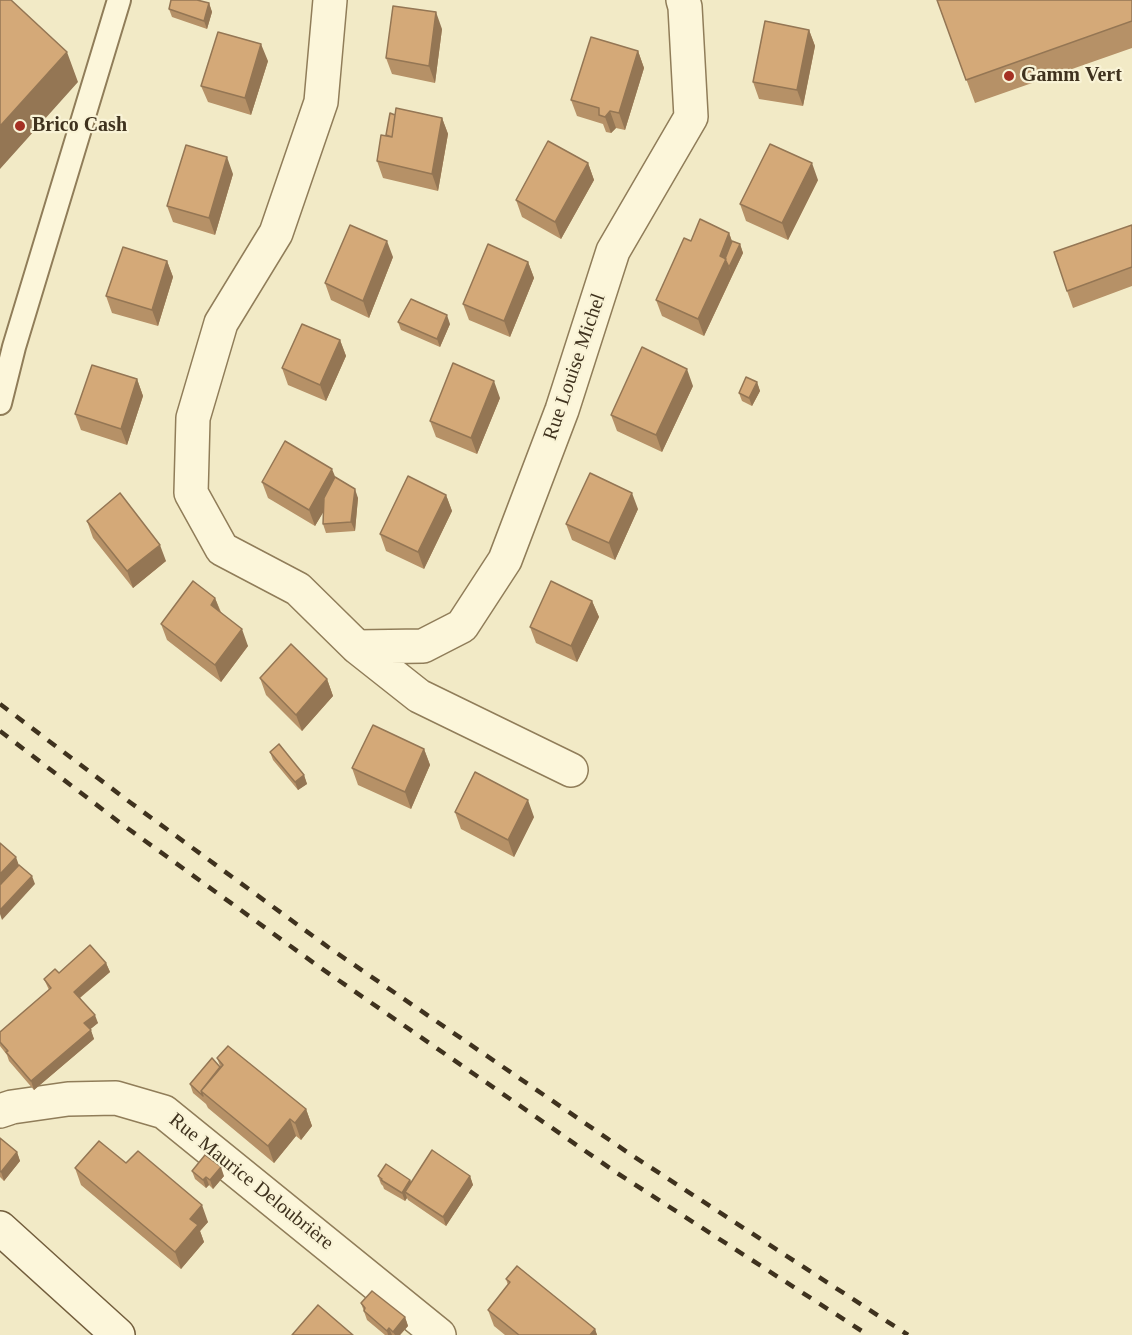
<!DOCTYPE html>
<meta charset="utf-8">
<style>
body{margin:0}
canvas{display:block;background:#f2eac6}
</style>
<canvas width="1132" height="1335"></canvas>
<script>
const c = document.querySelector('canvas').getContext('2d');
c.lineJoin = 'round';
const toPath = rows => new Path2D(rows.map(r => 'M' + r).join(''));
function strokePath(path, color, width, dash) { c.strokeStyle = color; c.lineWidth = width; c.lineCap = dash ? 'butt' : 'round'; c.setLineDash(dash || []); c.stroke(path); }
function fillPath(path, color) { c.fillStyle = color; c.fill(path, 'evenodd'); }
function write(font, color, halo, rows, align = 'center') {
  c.font = font + ' "Times New Roman",serif'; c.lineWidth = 4.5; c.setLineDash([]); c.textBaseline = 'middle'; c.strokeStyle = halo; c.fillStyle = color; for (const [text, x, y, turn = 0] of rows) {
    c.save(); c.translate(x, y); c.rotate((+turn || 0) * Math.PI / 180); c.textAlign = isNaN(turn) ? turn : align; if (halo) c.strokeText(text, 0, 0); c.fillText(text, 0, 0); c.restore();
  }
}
const lane = toPath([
 [0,403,14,347,119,0]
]);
const street = toPath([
 [330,0,321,102,276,233,221,323,193,418,191,493,222,549,298,589,357,647,419,696,571,770],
 [357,647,423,646,462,626,505,560,562,410,613,251,691,117,685,7,683,0],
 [0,1111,12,1107,68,1099,116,1098,164,1112,439,1335]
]);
const secondary = toPath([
 [0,1228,118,1335]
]);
strokePath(lane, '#907d59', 26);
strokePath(street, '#907d59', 36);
strokePath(secondary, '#725d3c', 36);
strokePath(lane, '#fcf6da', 22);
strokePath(street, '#fcf6da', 33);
strokePath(secondary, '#fcf6da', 33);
strokePath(toPath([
 [0,704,131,803,328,947,630,1154,908,1335],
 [0,731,119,822,318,966,617,1173,868,1335]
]), '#3f321e', 4.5, [10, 10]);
fillPath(toPath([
 [937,0,1132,0,1132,48,975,103],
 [209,3,212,12,207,29,172,17,169,9],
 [442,29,435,83,392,74,386,58],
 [809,30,815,46,803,106,759,99,753,82],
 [638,51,644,68,625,130,616,128,611,133,606,132,603,124,577,116,571,100],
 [268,61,251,115,208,102,201,86],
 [395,115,442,118,448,134,438,191,383,178,377,161,386,135],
 [588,163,594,180,561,239,522,217,516,200],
 [233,174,215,235,173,222,167,206],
 [818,180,788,240,746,221,740,204],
 [1132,225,1132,286,1073,308,1067,291],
 [729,233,732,241,740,244,743,253,704,336,662,316,656,300,691,241],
 [393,257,369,318,331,300,325,283],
 [167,261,173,277,158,326,112,313,106,296],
 [528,262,534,278,510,337,469,320,463,304],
 [398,322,450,324,440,347,401,330],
 [340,340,346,356,326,401,288,385,282,368],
 [137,379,143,396,127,445,81,430,75,414],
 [757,382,760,391,752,406,742,401,739,393],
 [693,386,662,452,617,431,611,415],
 [500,398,477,454,436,437,430,421],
 [335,477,358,498,355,531,326,533,323,524,323,512,315,526,268,498,262,482],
 [446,495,452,511,424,569,386,551,380,534],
 [638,509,615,560,572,540,566,524],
 [87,521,166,561,133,588,93,538],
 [215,598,221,612,248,646,221,682,167,640,161,624],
 [592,601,599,617,577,662,536,643,530,627],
 [260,678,327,679,333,696,302,731,266,695],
 [424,749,430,765,411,809,358,785,352,768],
 [270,752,304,775,307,784,298,790,273,760],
 [455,812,534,817,514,857,461,829],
 [106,963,110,972,80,998,98,1023,90,1029,94,1039,34,1090,9,1061,7,1055,0,1046,0,1032,49,990,44,979,59,973],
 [217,1058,306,1109,312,1126,301,1140,296,1136,274,1163,208,1108,206,1104,193,1093,190,1084,220,1066],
 [0,1138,17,1152,20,1161,4,1181,0,1177],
 [126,1163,208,1222,200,1231,204,1242,181,1269,81,1185,75,1168],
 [192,1171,224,1176,213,1189,209,1185,206,1188,195,1179],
 [378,1176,410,1180,411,1182,470,1176,473,1185,446,1226,408,1200,407,1198,405,1201,384,1189,383,1186,381,1184],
 [506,1279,595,1329,597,1335,505,1335,494,1326,488,1310,508,1285],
 [361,1303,405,1317,408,1326,400,1335,385,1335,367,1320]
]), '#b69167');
fillPath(toPath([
 [209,3,212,12,207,29,204,21],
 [436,12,442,29,435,83,429,66],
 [809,30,815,46,803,106,797,90],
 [261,44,268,61,251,115,245,98],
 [638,51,644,68,625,130,619,113],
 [67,52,78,82,0,169,0,126],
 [610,111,616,128,611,133,605,117],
 [442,118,448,134,438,191,432,174],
 [227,157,233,174,215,235,209,218],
 [588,163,594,180,561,239,555,222],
 [812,163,818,180,788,240,782,223],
 [729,233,735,250,729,266,732,276,704,336,698,319,720,256],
 [387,241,393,257,369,318,363,301],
 [740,244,743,253,732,276,729,267],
 [167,261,173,277,158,326,152,310],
 [528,262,534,278,510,337,504,321],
 [447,315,450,324,440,347,437,339],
 [340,340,346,356,326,401,320,385],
 [687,369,693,386,662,452,656,435],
 [137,379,143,396,127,445,121,429],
 [494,381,500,398,477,454,471,438],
 [757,382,760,391,752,406,749,398],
 [332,469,339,486,315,526,309,510],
 [355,489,358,498,355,531,351,522],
 [632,493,638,509,615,560,609,543],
 [446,495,452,511,424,569,418,552],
 [160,545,166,561,133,588,127,571],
 [215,598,221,614,211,605],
 [592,601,599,617,577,662,571,646],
 [242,629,248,646,221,682,215,665],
 [327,679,333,696,302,731,296,715],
 [424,749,430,765,411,809,405,792],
 [304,775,307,784,298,790,295,782],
 [528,800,534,817,514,857,508,840],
 [16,857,22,874,0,897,0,874],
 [32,876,35,884,2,920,0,914,0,910],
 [106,963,110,972,77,1000,74,992],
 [95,1015,98,1023,87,1032,84,1023],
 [91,1030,94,1039,34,1090,31,1081],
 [306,1109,312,1126,301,1140,295,1123],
 [290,1119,296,1136,274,1163,268,1146],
 [17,1152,20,1161,4,1181,1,1172],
 [221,1167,224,1176,213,1189,210,1180],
 [470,1176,473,1185,446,1226,443,1217],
 [206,1177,209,1185,206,1188,203,1180],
 [410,1180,413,1188,405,1192,407,1198,405,1201,402,1193],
 [202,1205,208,1222,200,1231,204,1242,181,1269,175,1252,190,1219],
 [405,1317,408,1326,400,1335,395,1335,393,1332],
 [389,1328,392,1335,388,1335,387,1331],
 [595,1329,597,1335,590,1335]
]), '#947654');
const building = toPath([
 [0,0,11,0,67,52,0,126,0,0],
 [171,0,197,0,209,3,204,21,169,9,171,0],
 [937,0,1132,0,1132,21,966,80,937,0],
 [393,6,436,12,429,66,386,58,393,6],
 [765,21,809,30,797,90,753,82,765,21],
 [218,32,261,44,245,98,201,86,218,32],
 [591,37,638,51,619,113,610,111,605,117,599,115,599,108,571,100,591,37],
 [396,108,442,118,432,174,377,161,381,135,392,137,396,108],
 [390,113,395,115,392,137,386,135,390,113],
 [548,141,588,163,555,222,516,200,548,141],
 [770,144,812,163,782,223,740,204,770,144],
 [186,145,227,157,209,218,167,206,186,145],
 [700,219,729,233,720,256,726,259,698,319,656,300,684,238,691,241,700,219],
 [350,225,387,241,363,301,325,283,350,225],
 [1132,225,1132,267,1067,291,1054,252,1132,225],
 [732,241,740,244,729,267,725,259,732,241],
 [488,244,528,262,504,321,463,304,488,244],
 [123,247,167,261,152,310,106,296,123,247],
 [411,299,447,315,437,339,398,322,411,299],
 [302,324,340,340,320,385,282,368,302,324],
 [642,347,687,369,656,435,611,415,642,347],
 [453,363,494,381,471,438,430,421,453,363],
 [92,365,137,379,121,429,75,414,92,365],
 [746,377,757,382,749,398,739,393,746,377],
 [285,441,332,469,309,510,262,482,285,441],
 [590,473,632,493,609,543,566,524,590,473],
 [408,476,446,495,418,552,380,534,408,476],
 [335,477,355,489,351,522,323,524,324,498,335,477],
 [120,493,160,545,127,571,87,521,120,493],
 [193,581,215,598,211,605,242,629,215,665,161,624,193,581],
 [551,581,592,601,571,646,530,627,551,581],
 [291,644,327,679,296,715,260,678,291,644],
 [373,725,424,749,405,792,352,768,373,725],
 [279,744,304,775,295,782,270,752,279,744],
 [475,772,528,800,508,840,455,812,475,772],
 [0,843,16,857,0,874,0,843],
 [19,865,32,876,0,910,0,885,19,865],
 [90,945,106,963,74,992,95,1015,84,1023,91,1030,31,1081,6,1052,8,1051,0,1042,0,1032,51,988,44,979,55,969,59,973,90,945],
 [228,1046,306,1109,295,1123,290,1119,268,1146,201,1091,223,1065,217,1058,228,1046],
 [212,1058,220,1067,201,1091,203,1096,190,1084,212,1058],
 [0,1138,17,1152,1,1172,0,1171,0,1138],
 [99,1141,126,1163,138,1151,202,1205,190,1219,198,1225,175,1252,75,1168,99,1141],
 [432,1150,470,1176,443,1217,405,1192,432,1150],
 [205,1155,221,1167,210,1180,206,1177,203,1180,192,1171,205,1155],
 [386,1164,410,1180,402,1193,381,1180,382,1179,378,1176,386,1164],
 [517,1266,595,1329,590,1335,519,1335,488,1310,510,1282,506,1279,517,1266],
 [372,1291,405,1317,393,1332,389,1328,387,1331,364,1311,365,1308,361,1303,372,1291],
 [318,1305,353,1335,292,1335,318,1305]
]);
fillPath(building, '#d4a978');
strokePath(building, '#947654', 1.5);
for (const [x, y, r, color] of [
 [1009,76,6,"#a53123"],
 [20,126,6,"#a53123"]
]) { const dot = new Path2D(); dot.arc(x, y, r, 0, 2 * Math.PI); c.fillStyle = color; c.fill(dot); strokePath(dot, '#f9f3d6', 2); }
write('bold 20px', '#3f321e', '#f9f3d6', [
 ["Gamm Vert",1021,76],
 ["Brico Cash",32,126]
], 'left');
write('20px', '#3f321e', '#f9f3d6', [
 ["Rue Louise Michel",575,367,-71],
 ["Rue Maurice Deloubrière",251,1182,39]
]);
</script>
